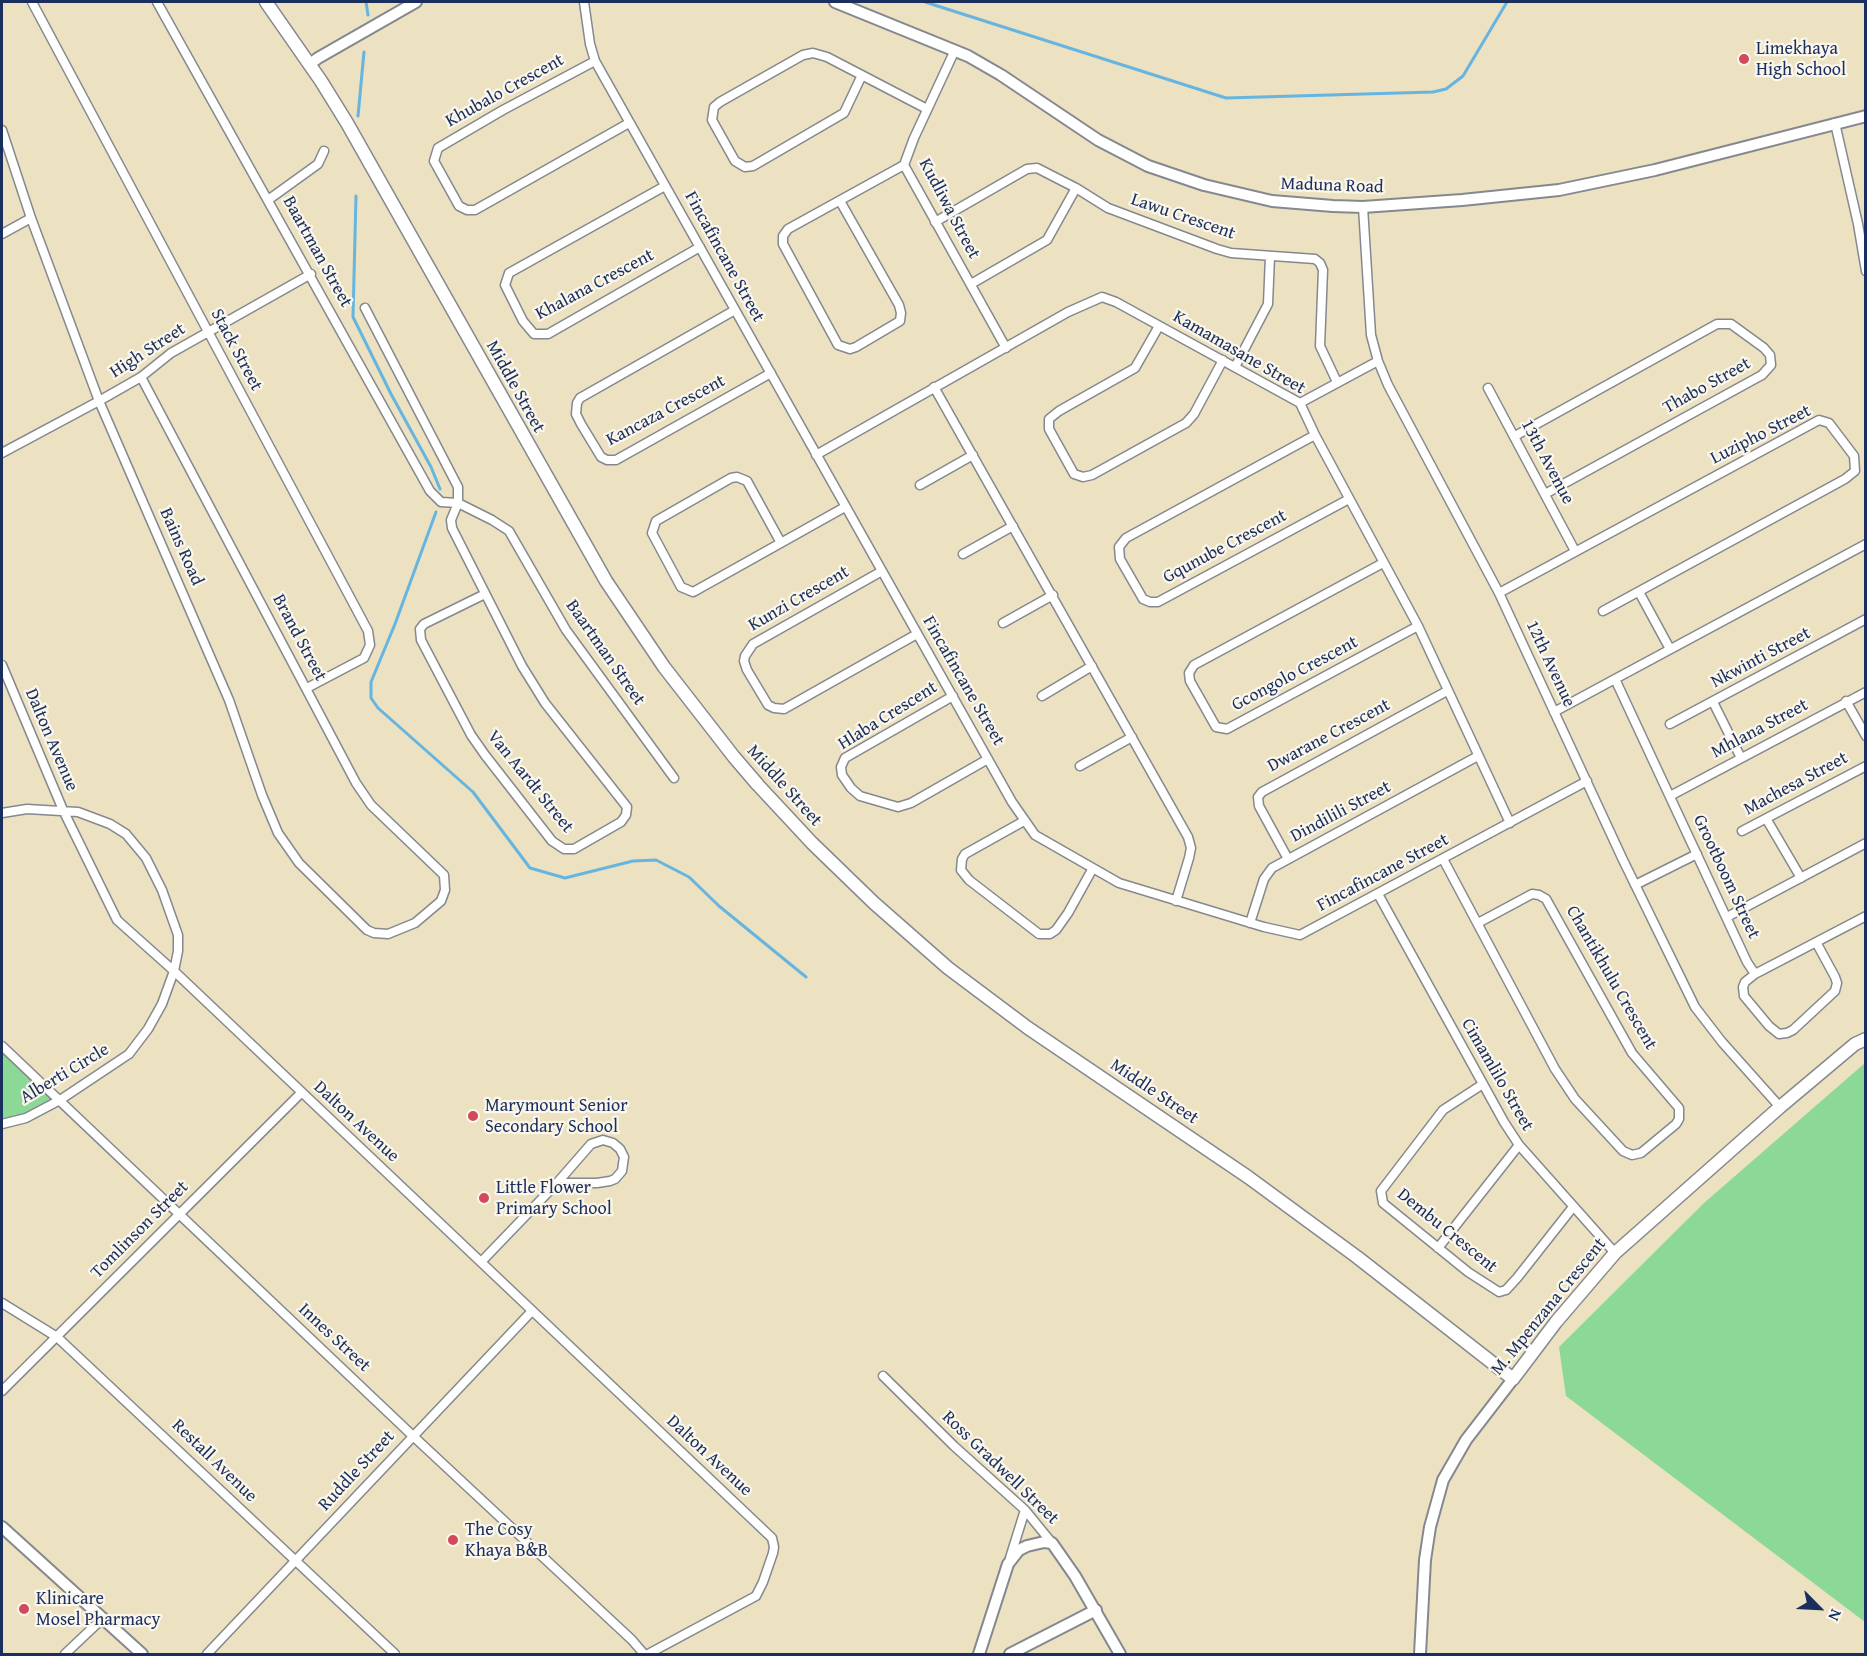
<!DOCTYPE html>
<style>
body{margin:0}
#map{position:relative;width:1867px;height:1656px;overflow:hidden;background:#ece1c0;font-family:"Gentium Book Plus",serif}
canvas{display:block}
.frame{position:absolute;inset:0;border:3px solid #1b2f5e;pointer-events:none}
.north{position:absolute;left:1789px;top:1578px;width:60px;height:60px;-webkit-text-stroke:4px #fbf7ec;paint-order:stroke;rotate:114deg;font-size:16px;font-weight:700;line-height:24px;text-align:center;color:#1b2f5e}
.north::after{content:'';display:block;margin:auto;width:21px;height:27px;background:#1b2f5e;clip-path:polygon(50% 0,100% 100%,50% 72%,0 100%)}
</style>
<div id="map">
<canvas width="1867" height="1656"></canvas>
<div class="frame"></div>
<div class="north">N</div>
</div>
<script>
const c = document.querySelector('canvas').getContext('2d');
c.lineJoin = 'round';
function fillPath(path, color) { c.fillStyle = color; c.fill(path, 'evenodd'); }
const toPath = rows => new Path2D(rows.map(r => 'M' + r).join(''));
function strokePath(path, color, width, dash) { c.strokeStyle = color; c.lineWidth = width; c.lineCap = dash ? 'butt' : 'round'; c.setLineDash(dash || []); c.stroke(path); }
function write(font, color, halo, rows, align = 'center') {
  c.font = font + ' "Gentium Book Plus",serif'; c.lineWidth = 4.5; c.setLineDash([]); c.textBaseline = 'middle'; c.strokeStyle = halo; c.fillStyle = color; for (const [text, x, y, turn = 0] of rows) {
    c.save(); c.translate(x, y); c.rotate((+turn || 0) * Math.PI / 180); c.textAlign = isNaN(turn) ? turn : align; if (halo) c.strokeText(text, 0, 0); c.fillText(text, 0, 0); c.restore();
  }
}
fillPath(toPath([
 [2,1047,57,1100,17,1117,2,1120],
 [1865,1063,1865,1622,1566,1396,1559,1347,1704,1203]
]), '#8bd897');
strokePath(toPath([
 [366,2,368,15],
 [925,2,1226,98,1433,92,1446,89,1463,76,1507,2],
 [358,116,364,52],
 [356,196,353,317,391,394,431,467,440,489],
 [436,512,395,624,371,682,371,698,378,708,473,792,530,868,565,878,633,861,656,860,689,877,719,906,806,977]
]), '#66b5e0', 3);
const minor = toPath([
 [32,2,368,631,370,645,364,658,307,688],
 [157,2,430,491,441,502,458,503,492,520,509,531,566,630,674,778],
 [584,2,590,44,595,61,1012,802,1035,835,1119,883,1264,927,1300,935,1587,781],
 [955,50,914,138,904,165,1006,348],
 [595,61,503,110,438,148,434,161,459,206,467,210,475,210,629,123],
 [862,75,844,113,753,166,745,167,735,161,712,120,714,107,720,102,803,55,813,53,827,57,927,109],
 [1835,123,1858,224,1866,271],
 [2,130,31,218,99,401,229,700,262,795,278,833,299,863,367,930,374,933,388,934,415,923,441,901,445,890,444,875,371,805,356,783,141,377],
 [665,186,509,273,505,285,523,321,534,334,548,334,700,247],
 [268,200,318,164,324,151],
 [840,201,899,305,901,313,900,321,856,347,850,349,838,345,783,244,783,236,788,229,904,165],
 [1363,207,1371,335,1378,361,1388,385,1499,593,1623,860,1695,1007,1722,1042,1780,1107],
 [935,222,1027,169,1037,168,1076,188,1108,208,1217,249,1231,253,1315,259,1320,263,1323,270,1320,346,1337,382],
 [2,234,31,218],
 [971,284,1047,240,1076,188],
 [365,308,458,487,458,503,451,520,452,528,522,666,545,703,627,807,626,815,621,822,574,849,564,849,552,841,485,755,471,735,421,640,420,629,424,624,485,594],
 [735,310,580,398,577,403,576,414,581,424,601,457,607,460,616,460,771,373],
 [1159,326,1135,368,1059,411,1049,419,1049,429,1074,474,1083,477,1092,475,1186,423,1194,414,1223,360],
 [1235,367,1268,304,1270,256],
 [934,387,1188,837,1191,848,1189,858,1176,901],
 [1488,388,1575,551],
 [1300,403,1378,361],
 [1315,435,1126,538,1119,547,1120,559,1143,599,1150,602,1158,602,1349,499],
 [1515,436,1717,324,1731,324,1764,348,1770,355,1771,365,1762,375,1545,494],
 [2,453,99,401,141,377,171,353,311,274],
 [816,455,1068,312,1102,297,1116,302,1300,403,1315,435,1418,626,1510,823],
 [920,485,973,455],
 [781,543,747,481,737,477,731,478,656,521,652,533,681,587,693,592,695,591,845,507],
 [963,554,1013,526],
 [1383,563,1194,665,1189,673,1190,681,1216,727,1227,729,1418,626],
 [882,571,753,644,745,656,744,661,747,670,768,705,774,708,784,709,917,634],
 [1639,592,1670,649],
 [1499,593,1819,420,1829,423,1854,456,1855,471,1845,479,1603,611],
 [1003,623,1053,595],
 [2,665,63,810,117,920,174,971,772,1538,774,1547,773,1553,763,1582,756,1596,648,1654],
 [953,696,845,758,841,767,842,775,851,788,860,796,898,807,911,803,988,759],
 [1042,696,1092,666],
 [1846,701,1866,736],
 [1713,702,1741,758],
 [1554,712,1615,679],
 [1670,724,1866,619],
 [1080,766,1132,737],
 [1670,796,1866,692],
 [2,813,27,809,78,812,110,824,126,834,146,858,162,890,178,935,178,951,174,971,162,1004,148,1029,129,1054,60,1100,26,1118,2,1124],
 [1767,820,1801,878],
 [1024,821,965,854,962,859,961,870,969,880,1039,934,1050,934,1056,930,1068,913,1093,868],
 [1742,831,1866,766],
 [1288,859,1259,806,1258,797,1262,792,1447,691],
 [1443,859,1555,1069,1575,1099,1623,1151,1632,1155,1641,1153,1676,1124,1679,1119,1679,1108,1632,1053,1546,899,1539,895,1532,894,1478,923],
 [1635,885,1697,854],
 [1378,894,1504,1122,1519,1145,1615,1253],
 [1727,917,1866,843],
 [1250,923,1264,879,1272,868,1478,756],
 [1816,942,1835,977,1837,983,1835,991,1793,1030,1787,1033,1779,1034,1769,1026,1744,996,1743,987,1745,982,1755,974,1866,916],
 [1755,974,1747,962,1615,679,1866,544],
 [2,1046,413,1436,632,1640,644,1654],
 [1483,1084,1443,1110,1381,1191,1383,1203,1468,1272,1499,1292,1506,1290,1517,1278,1573,1207],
 [1438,1248,1519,1145],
 [482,1261,557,1183,591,1144,603,1140,613,1143,620,1149,624,1157,622,1171,615,1179,610,1181,597,1183,557,1183],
 [2,1303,57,1337,395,1654],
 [883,1376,954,1446,1025,1510,1052,1543],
 [2,1391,301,1093],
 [1010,1558,1025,1510],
 [65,1654,102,1619],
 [207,1654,532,1311]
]);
const tertiary = toPath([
 [835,2,968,56,1001,75,1098,140,1148,166,1204,185,1272,201,1333,206,1363,207,1462,200,1559,190,1655,170,1866,116],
 [310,64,318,58,416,2],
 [2,1527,142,1654],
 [979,1654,1008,1564,1019,1550,1027,1546,1044,1542,1052,1543,1075,1576,1120,1654],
 [1010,1654,1096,1610],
 [1420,1654,1425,1560,1430,1527,1443,1480,1466,1440,1513,1379]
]);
const secondary = toPath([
 [266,2,321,81,347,123,606,581,664,667,734,757,758,785,812,843,874,903,948,968,1028,1028,1248,1177,1357,1257,1513,1379,1556,1322,1615,1253,1780,1107,1855,1044,1866,1039]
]);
strokePath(minor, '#84888f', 11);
strokePath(tertiary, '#84888f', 14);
strokePath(secondary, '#84888f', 15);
strokePath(minor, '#fff', 8);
strokePath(tertiary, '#fff', 10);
strokePath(secondary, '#fff', 12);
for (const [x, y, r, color] of [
 [1744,59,6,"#d1495b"],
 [473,1116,6,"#d1495b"],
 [484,1198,6,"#d1495b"],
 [453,1540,6,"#d1495b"],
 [24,1609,6,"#d1495b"]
]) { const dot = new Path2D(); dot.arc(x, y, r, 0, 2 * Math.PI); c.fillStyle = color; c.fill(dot); strokePath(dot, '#fbf7ec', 2); }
write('18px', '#1b2f5e', '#fbf7ec', [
 ["Limekhaya",1756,49],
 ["High School",1756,70],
 ["Marymount Senior",485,1106],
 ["Secondary School",485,1127],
 ["Little Flower",496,1188],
 ["Primary School",496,1209],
 ["The Cosy",465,1530],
 ["Khaya B&B",465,1551],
 ["Klinicare",36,1599],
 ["Mosel Pharmacy",36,1620]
], 'left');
write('18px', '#1b2f5e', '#fbf7ec', [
 ["Khubalo Crescent",505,91,-29],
 ["Maduna Road",1332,186,2],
 ["Kudliwa Street",949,209,62],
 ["Lawu Crescent",1183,217,19],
 ["Baartman Street",317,252,61],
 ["Fincafincane Street",724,257,61],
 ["Khalana Crescent",595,285,-28],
 ["Stack Street",236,350,62],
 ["High Street",148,351,-33],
 ["Kamamasane Street",1239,353,30],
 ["Thabo Street",1707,386,-29],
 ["Middle Street",515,387,61],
 ["Kancaza Crescent",666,411,-28],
 ["Luzipho Street",1761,435,-27],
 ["13th Avenue",1547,462,62],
 ["Bains Road",181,547,66],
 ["Gqunube Crescent",1225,547,-28],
 ["Kunzi Crescent",799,599,-30],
 ["Brand Street",299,638,62],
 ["Baartman Street",605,653,55],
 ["Nkwinti Street",1761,658,-28],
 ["12th Avenue",1550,664,65],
 ["Gcongolo Crescent",1295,674,-28],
 ["Fincafincane Street",963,681,60],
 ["Hlaba Crescent",888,716,-32],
 ["Mhlana Street",1760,729,-28],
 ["Dwarane Crescent",1329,736,-28],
 ["Dalton Avenue",51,740,67],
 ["Van Aardt Street",530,782,51],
 ["Machesa Street",1796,784,-28],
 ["Middle Street",784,786,48],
 ["Dindilili Street",1341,812,-28],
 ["Fincafincane Street",1383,873,-28],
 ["Grootboom Street",1726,877,65],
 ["Chantikhulu Crescent",1611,978,60],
 ["Alberti Circle",65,1074,-31],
 ["Cimamlilo Street",1497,1075,60],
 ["Middle Street",1154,1092,34],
 ["Dalton Avenue",356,1122,43],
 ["Tomlinson Street",140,1230,-45],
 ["Dembu Crescent",1447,1231,39],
 ["M. Mpenzana Crescent",1549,1307,-51],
 ["Innes Street",334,1338,43],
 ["Dalton Avenue",709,1456,43],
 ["Restall Avenue",214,1461,44],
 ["Ross Gradwell Street",1000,1468,44],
 ["Ruddle Street",357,1471,-47]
]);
</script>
